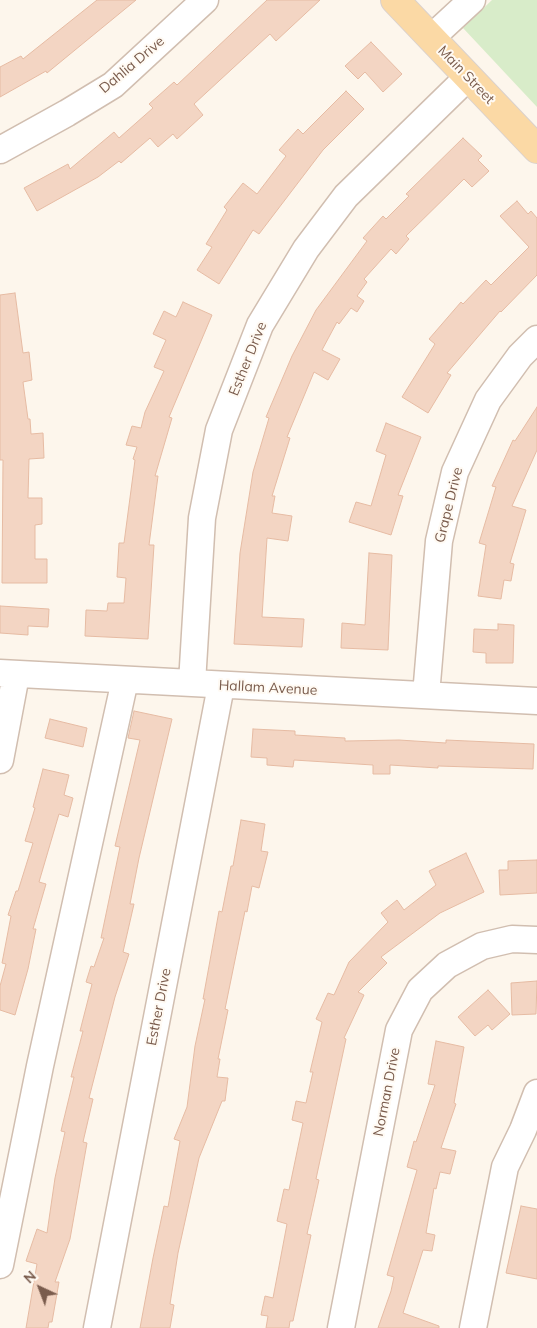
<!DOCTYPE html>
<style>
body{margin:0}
#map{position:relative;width:537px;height:1328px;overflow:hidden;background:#fdf6ec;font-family:Mulish,sans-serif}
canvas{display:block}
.north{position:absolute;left:15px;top:1263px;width:50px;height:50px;-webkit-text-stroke:4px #fffaf3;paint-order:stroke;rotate:317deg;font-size:14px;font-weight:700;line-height:20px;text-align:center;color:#7a5c4d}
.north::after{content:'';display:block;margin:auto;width:18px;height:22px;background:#7a5c4d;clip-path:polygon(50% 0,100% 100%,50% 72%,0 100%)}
</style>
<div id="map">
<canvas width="537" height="1328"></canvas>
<div class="north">N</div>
</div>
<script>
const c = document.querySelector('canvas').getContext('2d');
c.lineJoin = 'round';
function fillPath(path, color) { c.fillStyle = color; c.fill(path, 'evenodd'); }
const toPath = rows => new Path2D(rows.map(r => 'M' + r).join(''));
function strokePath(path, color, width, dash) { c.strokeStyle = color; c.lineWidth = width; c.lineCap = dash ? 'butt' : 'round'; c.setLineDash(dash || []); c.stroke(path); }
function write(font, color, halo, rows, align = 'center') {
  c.font = font + ' Mulish,sans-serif'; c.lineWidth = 4; c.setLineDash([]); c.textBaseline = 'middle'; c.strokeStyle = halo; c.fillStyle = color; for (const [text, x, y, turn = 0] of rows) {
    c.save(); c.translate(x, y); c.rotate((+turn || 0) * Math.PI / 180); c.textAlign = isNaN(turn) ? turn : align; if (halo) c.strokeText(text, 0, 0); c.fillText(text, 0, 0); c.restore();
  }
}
fillPath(toPath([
 [492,0,537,0,537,107,463,28]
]), '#d8ecc9');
const building = toPath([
 [97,0,136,0,47,73,46,71,0,97,0,67,21,56,23,59,97,0],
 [267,0,320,0,276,41,270,34,194,104,203,115,177,139,173,134,158,147,150,138,121,163,119,161,98,177,37,211,24,188,68,164,70,169,114,132,119,138,153,108,149,104,174,82,177,85,267,0],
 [371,42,402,74,383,92,365,72,358,79,345,66,371,42],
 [346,91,364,109,323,150,259,234,253,230,219,284,197,270,212,247,206,244,227,210,224,207,243,183,257,194,286,156,279,150,298,129,303,134,346,91],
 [463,138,482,156,478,160,489,171,472,187,464,179,406,236,409,239,396,254,391,249,364,279,367,282,357,296,364,301,357,312,351,308,339,324,337,322,322,350,340,359,328,380,314,372,287,437,290,438,272,496,275,496,272,513,292,516,288,541,267,538,262,617,304,619,302,647,234,644,240,553,253,472,269,418,266,417,292,356,316,310,367,241,363,238,383,216,386,219,409,196,406,194,463,138],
 [517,201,528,214,531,211,537,218,537,275,501,312,500,311,447,373,451,375,428,413,402,397,435,344,429,339,461,302,463,304,486,280,491,285,529,247,500,216,517,201],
 [15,293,23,353,29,352,32,380,23,382,28,419,30,419,31,434,43,433,44,458,29,459,28,498,42,498,42,524,35,525,35,559,47,559,47,583,2,583,3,460,0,460,0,295,15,293],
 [183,302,212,315,169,417,172,418,155,476,158,476,149,545,154,545,148,639,85,636,86,610,107,611,108,603,124,603,126,578,117,577,119,543,124,543,135,460,133,459,137,447,126,445,132,426,141,428,145,412,164,371,154,367,166,340,153,334,164,311,176,317,183,302],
 [537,407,537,450,512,506,526,510,510,563,514,564,511,581,504,580,501,599,478,596,486,545,479,543,496,487,492,486,513,440,515,441,537,407],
 [386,423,421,437,398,495,403,496,391,535,349,522,356,502,371,506,386,455,376,451,386,423],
 [369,553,392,555,388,650,341,648,342,623,365,625,369,553],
 [0,606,49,609,48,627,28,626,28,635,0,633,0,606],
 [498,624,514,625,513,663,486,663,486,653,473,652,474,629,498,630,498,624],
 [134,711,172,719,139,858,130,904,134,904,123,952,129,954,115,997,89,1098,93,1099,83,1142,87,1143,70,1239,55,1282,59,1282,52,1322,49,1322,48,1328,26,1328,37,1264,26,1261,37,1229,47,1233,55,1178,65,1132,61,1131,74,1077,71,1077,83,1031,80,1031,92,984,86,982,91,966,94,967,104,938,101,938,120,847,115,846,140,740,128,738,134,711],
 [50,719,87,728,83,747,45,738,50,719],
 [253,729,295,731,295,735,345,738,345,741,399,740,446,743,446,740,534,744,533,769,438,766,438,768,390,765,390,774,373,774,373,765,294,760,293,767,267,765,267,758,251,757,253,729],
 [43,769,69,775,64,795,73,798,68,817,59,814,39,882,46,884,33,929,36,929,28,969,15,1015,0,1010,0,986,6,964,2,963,11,916,8,915,16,891,18,891,33,843,25,841,35,808,33,807,43,769],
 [241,820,265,824,261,851,268,852,259,888,252,886,247,912,245,911,225,1009,228,1010,218,1059,220,1059,217,1077,228,1078,225,1101,222,1101,199,1158,178,1253,170,1304,174,1305,170,1328,140,1328,153,1258,164,1206,168,1207,180,1141,174,1139,187,1107,195,1046,205,999,203,999,219,911,222,912,231,866,233,866,241,820],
 [466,853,484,892,440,913,381,957,387,963,358,992,364,995,344,1038,346,1039,316,1179,319,1180,307,1234,311,1235,293,1321,290,1321,289,1328,266,1328,268,1316,261,1315,265,1296,273,1298,287,1224,277,1221,284,1189,289,1190,303,1123,292,1120,296,1101,306,1103,313,1072,310,1072,322,1022,316,1019,328,993,334,995,349,962,388,922,381,913,397,900,404,910,436,885,429,871,466,853],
 [537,860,537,893,500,895,499,870,508,870,508,861,537,860],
 [537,981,536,1014,512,1015,511,983,537,981],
 [488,990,510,1014,492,1030,488,1025,475,1036,458,1017,488,990],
 [436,1041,464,1047,454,1103,456,1104,441,1148,456,1151,450,1174,440,1172,436,1189,434,1188,426,1233,435,1235,432,1251,423,1250,403,1313,439,1326,439,1328,378,1328,391,1291,394,1277,387,1275,417,1170,407,1167,414,1141,416,1142,435,1085,428,1084,436,1041],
 [521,1206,537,1209,537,1279,506,1273,521,1206]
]);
fillPath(building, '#f3d5c3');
strokePath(building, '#e6bba3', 1);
const minor = toPath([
 [431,38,472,0],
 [0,150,67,113,113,85,205,0],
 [0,673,537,701],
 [192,683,202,518,219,430,260,325,306,249,346,196,468,77],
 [426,695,439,541,455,472,488,400,520,356,537,339],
 [0,760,16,675],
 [0,1265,40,1066,125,680],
 [97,1328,221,686],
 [341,1328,399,1030,420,990,447,965,482,946,512,939,537,940],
 [473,1328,505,1167,523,1130,537,1093]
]);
const major = toPath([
 [395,0,537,149]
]);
strokePath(minor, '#d1beb0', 29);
strokePath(major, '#dad1cd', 30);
strokePath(minor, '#fff', 26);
strokePath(major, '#fbd9a5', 28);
write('14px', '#7a5c4d', '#fffaf3', [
 ["Dahlia Drive",132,65,-40],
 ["Main Street",466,75,46],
 ["Esther Drive",248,359,-68],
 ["Grape Drive",449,505,-76],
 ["Hallam Avenue",268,688,3],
 ["Esther Drive",159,1007,-79],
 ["Norman Drive",387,1092,-79]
]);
</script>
